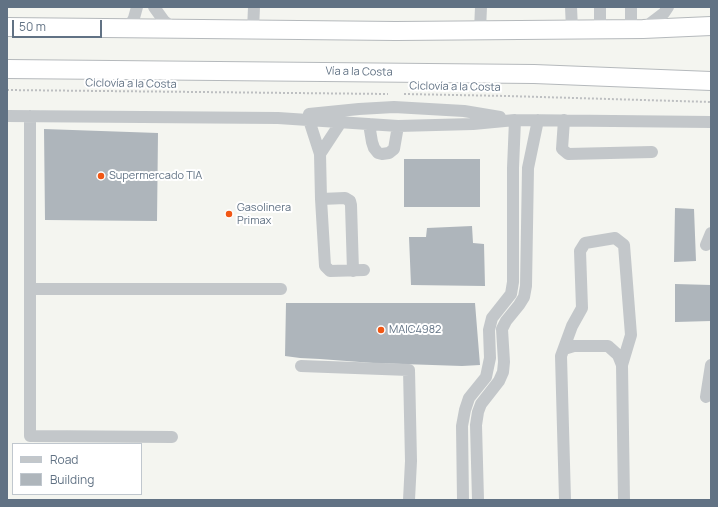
<!DOCTYPE html>
<meta charset="utf-8">
<style>
body{margin:0}
#map{position:relative;width:718px;height:507px;overflow:hidden;background:#f4f5f0;font-family:Manrope,sans-serif}
canvas{display:block}
.frame{position:absolute;inset:0;border:8px solid #617284;pointer-events:none}
.legend{position:absolute;left:12px;top:443px;width:130px;height:52px;box-sizing:border-box;background:#fff;border:1px solid #c0c7ce;margin:0;padding:5px 7px;list-style:none;font-size:12px;color:#617284}
.legend li{display:flex;align-items:center;gap:8px;height:20px}
.legend b{width:20px;border:1px solid #c0c7ce}
.scale{position:absolute;left:12px;top:20px;width:90px;height:18px;box-sizing:border-box;border:2px solid #617284;border-top:0;padding-left:5px;font-size:12px;line-height:14px;white-space:nowrap;color:#617284;-webkit-text-stroke:3px #fff;paint-order:stroke}
</style>
<div id="map">
<canvas width="718" height="507"></canvas>
<div class="frame"></div>
<ul class="legend">
<li><b style="height:5px;background:#c3c7ca"></b>Road</li>
<li><b style="height:11px;background:#aeb5bb"></b>Building</li>
</ul>
<div class="scale">50 m</div>
</div>
<script>
const c = document.querySelector('canvas').getContext('2d');
c.lineJoin = 'round';
function fillPath(path, color) { c.fillStyle = color; c.fill(path, 'evenodd'); }
const toPath = rows => new Path2D(rows.map(r => 'M' + r).join(''));
function strokePath(path, color, width, dash) { c.strokeStyle = color; c.lineWidth = width; c.lineCap = dash ? 'butt' : 'round'; c.setLineDash(dash || []); c.stroke(path); }
function write(font, color, halo, rows, align = 'center') {
  c.font = font + ' Manrope,sans-serif'; c.lineWidth = 4; c.setLineDash([]); c.textBaseline = 'middle'; c.strokeStyle = halo; c.fillStyle = color; for (const [text, x, y, turn = 0] of rows) {
    c.save(); c.translate(x, y); c.rotate((+turn || 0) * Math.PI / 180); c.textAlign = isNaN(turn) ? turn : align; if (halo) c.strokeText(text, 0, 0); c.fillText(text, 0, 0); c.restore();
  }
}
fillPath(toPath([
 [44,129,158,133,157,221,45,220],
 [404,159,480,159,480,207,404,207],
 [675,208,694,209,696,261,674,262],
 [472,226,473,243,484,244,485,286,411,285,409,237,426,237,427,228],
 [675,284,711,285,711,321,675,322],
 [286,303,475,303,480,365,462,366,373,363,320,359,300,358,285,356]
]), '#aeb5bb');
const highway = toPath([
 [7,27,396,31,643,29,711,26],
 [7,69,534,74,711,81]
]);
strokePath(highway, '#b5b9bc', 20);
strokePath(toPath([
 [7,90,388,94],
 [404,94,507,96,711,102]
]), '#bdbfc1', 2, [2, 2]);
strokePath(toPath([
 [154,7,164,21,174,29],
 [571,7,572,29],
 [600,7,600,29],
 [631,7,631,29],
 [128,29,134,18,137,7],
 [643,29,664,13,668,7],
 [253,30,254,7],
 [480,30,481,7],
 [309,114,359,109,394,107,464,111,500,117],
 [7,116,278,118,398,126,473,124,515,120,711,122],
 [30,116,30,436,172,437],
 [309,120,320,154,321,199,325,266,330,271,364,270],
 [564,120,562,149,568,154,652,152],
 [369,124,372,142,374,148,378,153,382,154,389,153,394,149,398,126],
 [320,154,341,122],
 [321,199,345,198,350,201,351,205,353,271],
 [706,245,711,233],
 [30,289,281,289],
 [564,349,574,346,608,346,618,355,622,365,624,500],
 [301,366,409,370,411,461,409,500],
 [706,397,711,365],
 [463,500,462,426,465,410,469,398,486,377,490,358,489,330,492,318,511,294,513,282,513,168,515,120],
 [478,500,476,425,478,412,481,404,499,381,503,372,504,362,502,329,506,321,519,305,524,297,526,286,528,168,538,120],
 [565,500,561,356,572,326,582,308,580,251,585,243,615,238,624,245,631,335,622,365]
]), '#c3c7ca', 12);
strokePath(highway, '#fff', 18);
for (const [x, y, r, color] of [
 [101,176,4,"#f15714"],
 [229,214,4,"#f15714"],
 [381,330,4,"#f15714"]
]) { const dot = new Path2D(); dot.arc(x, y, r, 0, 2 * Math.PI); c.fillStyle = color; c.fill(dot); strokePath(dot, '#fff', 1.5); }
write('11px', '#617284', '#fff', [
 ["Vía a la Costa",359,72,1],
 ["Ciclovía a la Costa",131,84,1],
 ["Ciclovía a la Costa",455,87,1]
]);
write('11px', '#617284', '#fff', [
 ["Supermercado TIA",109,176],
 ["Gasolinera",237,208],
 ["Primax",237,221],
 ["MAIC4982",389,330]
], 'left');
</script>
